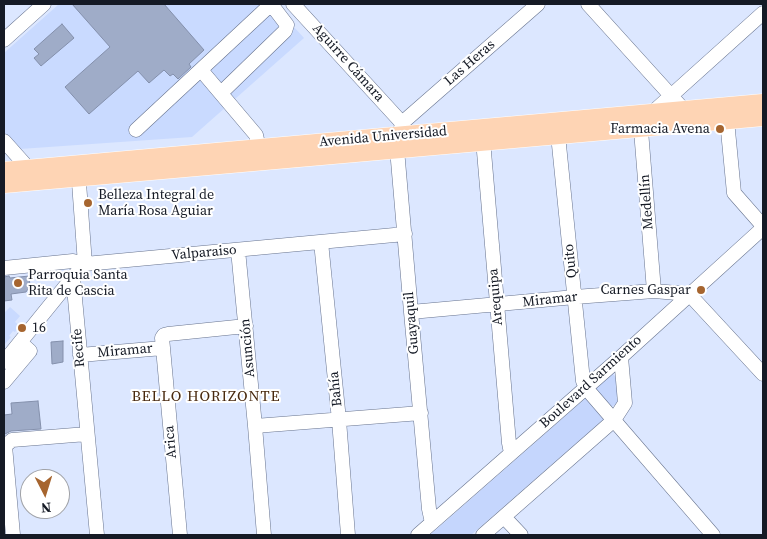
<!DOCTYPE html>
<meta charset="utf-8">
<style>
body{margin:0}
#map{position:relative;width:767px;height:539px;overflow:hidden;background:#dce7ff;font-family:"Source Serif 4",serif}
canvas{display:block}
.frame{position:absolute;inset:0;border:5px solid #151a25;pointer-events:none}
.north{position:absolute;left:20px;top:469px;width:50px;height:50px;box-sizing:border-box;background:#fff;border:1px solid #a1a3a8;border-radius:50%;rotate:175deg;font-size:14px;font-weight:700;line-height:20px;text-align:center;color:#151a25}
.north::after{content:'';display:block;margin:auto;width:18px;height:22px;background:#a6652f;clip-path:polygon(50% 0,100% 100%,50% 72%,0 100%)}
</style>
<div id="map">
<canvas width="767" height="539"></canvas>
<div class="frame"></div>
<div class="north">N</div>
</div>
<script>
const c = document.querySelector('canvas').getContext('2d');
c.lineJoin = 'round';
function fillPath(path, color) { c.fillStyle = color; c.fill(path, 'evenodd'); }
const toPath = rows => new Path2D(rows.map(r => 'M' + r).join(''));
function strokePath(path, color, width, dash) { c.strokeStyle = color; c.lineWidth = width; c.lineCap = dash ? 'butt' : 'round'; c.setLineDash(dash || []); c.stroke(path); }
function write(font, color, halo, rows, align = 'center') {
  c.font = font + ' "Source Serif 4",serif'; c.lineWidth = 4; c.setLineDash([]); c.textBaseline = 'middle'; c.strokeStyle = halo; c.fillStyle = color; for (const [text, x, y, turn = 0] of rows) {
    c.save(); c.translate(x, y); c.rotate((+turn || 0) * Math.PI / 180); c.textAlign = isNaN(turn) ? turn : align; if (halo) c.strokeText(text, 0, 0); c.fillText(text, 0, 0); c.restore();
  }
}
fillPath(toPath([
 [59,4,273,4,304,38,192,137,20,149,4,132,4,53],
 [10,307,20,316,15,322,20,326,15,332,13,331,9,336,11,337,5,344,4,342,4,313]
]), '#c9daff');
fillPath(toPath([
 [612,373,616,377,618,400,618,403,611,407,596,389,597,385],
 [587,397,605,418,471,535,430,535]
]), '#c5d6fd');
const building = toPath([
 [72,4,164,4,204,50,189,64,191,67,178,79,173,74,170,76,164,70,149,83,138,71,89,114,65,87,110,47,72,4],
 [62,24,74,38,41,66,34,58,39,54,34,49,62,24],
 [9,276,10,278,29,276,30,286,26,292,11,294,12,300,4,301,4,277,9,276],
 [63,341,63,362,52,364,51,342,63,341],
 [38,401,41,429,11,431,5,434,4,431,4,415,12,414,11,403,38,401]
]);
fillPath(building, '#9facc8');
strokePath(building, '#8490ac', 1);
const minor = toPath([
 [293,4,402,123],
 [588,4,683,109,684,116],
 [4,40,44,4],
 [201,70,256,135,261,157],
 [653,112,763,13],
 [640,118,654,291],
 [727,120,734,193,763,226],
 [402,123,397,149,411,312,429,509,432,523],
 [402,123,538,4],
 [136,130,267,8,274,8,287,25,285,31,221,93],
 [558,135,583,381,586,388,713,535],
 [483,140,509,443,511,453],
 [4,141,29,169,30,176],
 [78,169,85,264,73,277,97,535],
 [321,242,339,420,348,535],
 [238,250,255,426,264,535],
 [4,268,73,261,85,264,405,234],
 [689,294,763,374],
 [411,312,575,297,654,291,689,294],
 [163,348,180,535],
 [80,355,163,348,162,338,164,335,168,334,246,326],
 [4,362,73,277],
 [4,382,30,351,20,342],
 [255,426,421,413],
 [504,517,521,535],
 [13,535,5,446,12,440,87,434],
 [418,535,621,357,763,228],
 [483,535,614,420,625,403,621,357]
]);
const major = toPath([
 [4,171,763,103],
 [4,184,763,117]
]);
strokePath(minor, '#67738e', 15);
strokePath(major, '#fff', 19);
strokePath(minor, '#fff', 14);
strokePath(major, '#fed4b4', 18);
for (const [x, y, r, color] of [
 [720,129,5,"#a6652f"],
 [88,203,5,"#a6652f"],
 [18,283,5,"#a6652f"],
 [701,290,5,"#a6652f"],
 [22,328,5,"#a6652f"]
]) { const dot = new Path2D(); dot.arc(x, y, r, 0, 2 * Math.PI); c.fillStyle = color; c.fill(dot); strokePath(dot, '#fff', 2); }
write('14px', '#151a25', '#fff', [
 ["Aguirre Cámara",348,63,48],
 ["Las Heras",470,63,-41],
 ["Avenida Universidad",383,137,-5],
 ["Medellín",647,202,-94],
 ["Valparaiso",204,253,-5],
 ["Quito",571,261,-96],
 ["Arequipa",496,297,-95],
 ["Miramar",550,300,-6],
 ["Guayaquil",412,323,-95],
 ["Recife",79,348,-95],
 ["Asunción",248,348,-95],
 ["Miramar",125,351,-5],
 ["Boulevard Sarmiento",591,382,-42],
 ["Bahía",336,389,-96],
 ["Arica",171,442,-95]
]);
write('14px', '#151a25', '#fff', [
 ["Farmacia Avena",710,129,"right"],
 ["Belleza Integral de",98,195],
 ["María Rosa Aguiar",98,211],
 ["Parroquia Santa",28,275],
 ["Rita de Cascia",28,291],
 ["Carnes Gaspar",691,290,"right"],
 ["16",32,328]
], 'left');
c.letterSpacing = '1px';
write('15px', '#48290f', '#fff', [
 ["BELLO HORIZONTE",206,397]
]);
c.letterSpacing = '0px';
</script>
